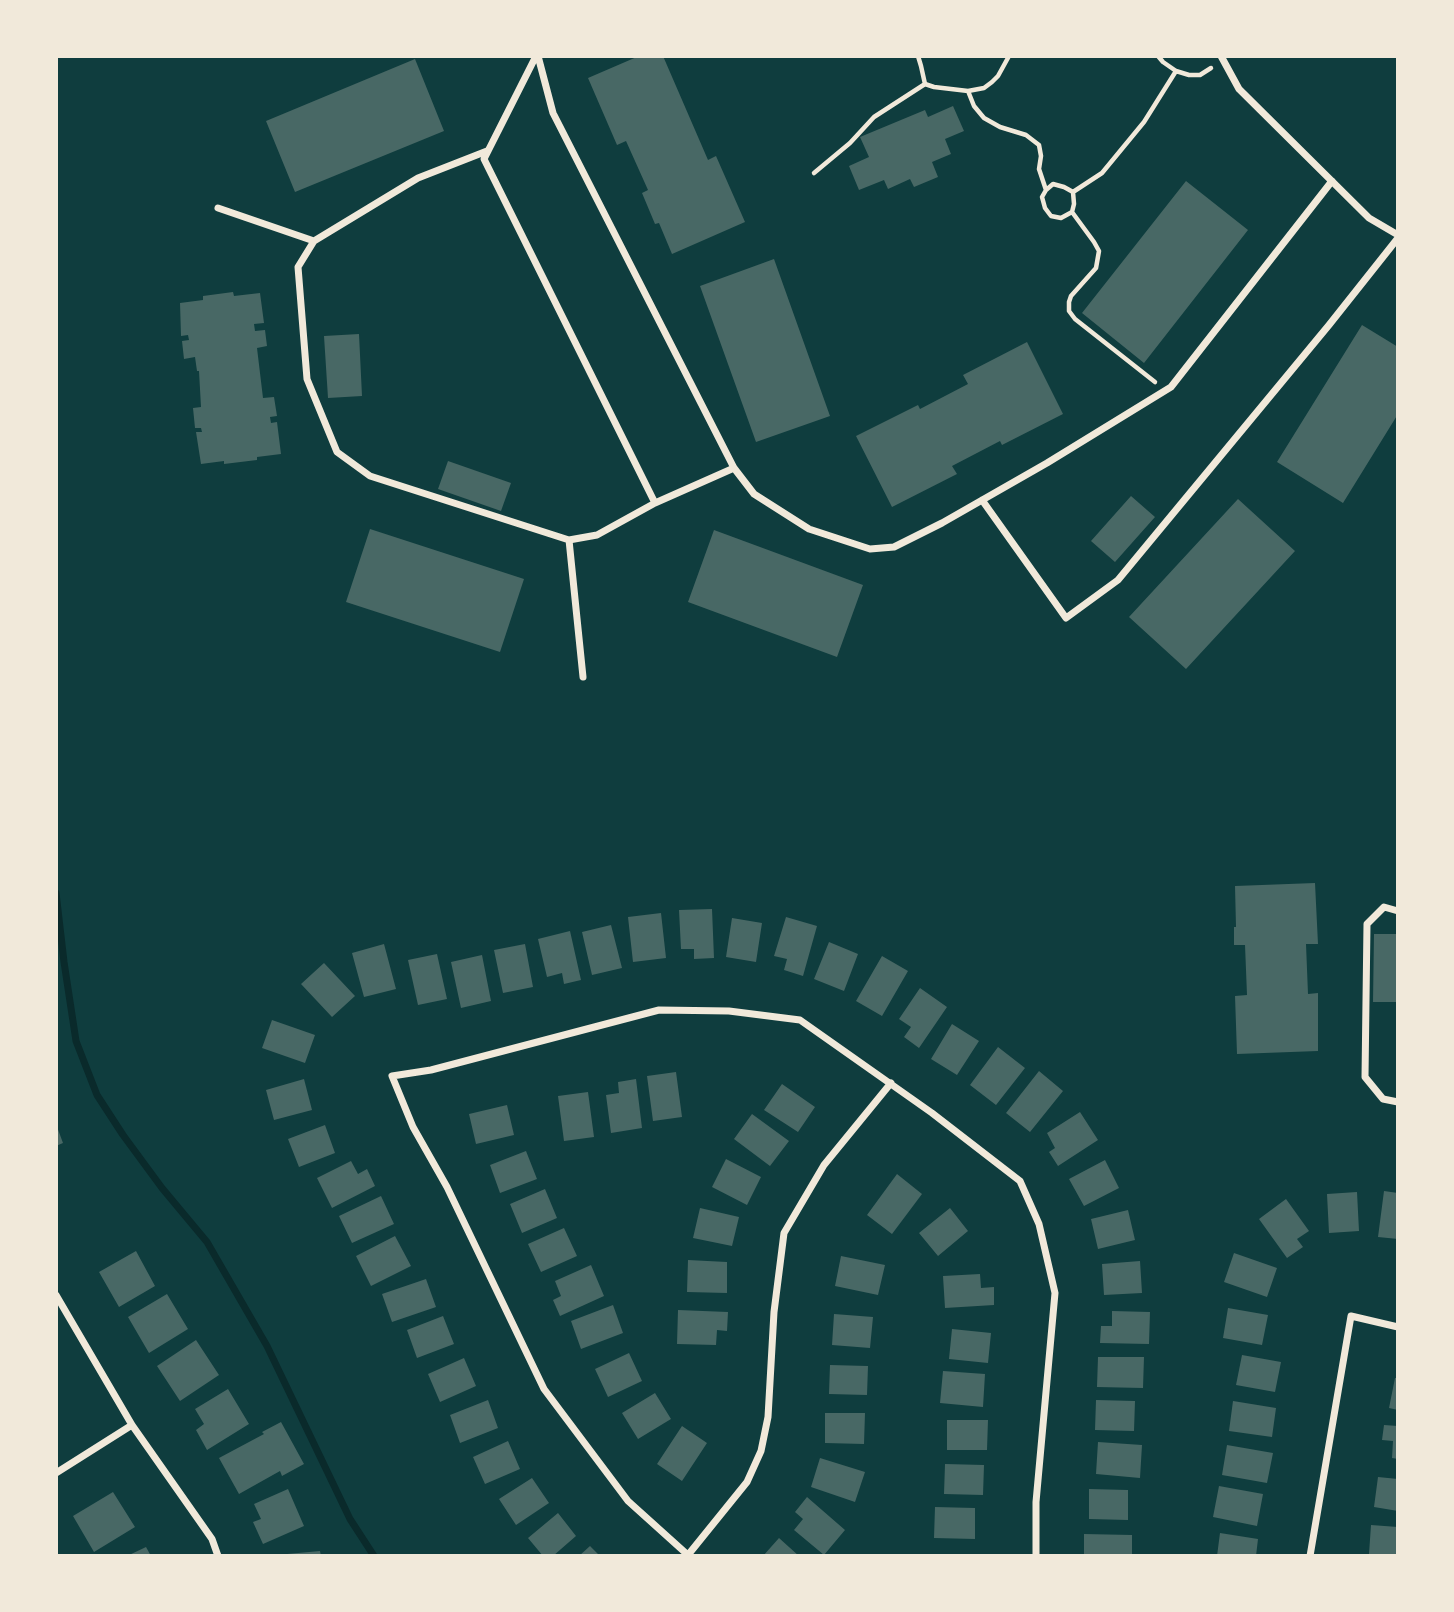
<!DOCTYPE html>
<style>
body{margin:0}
#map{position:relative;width:1454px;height:1612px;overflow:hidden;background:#0f3d3e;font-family:"IBM Plex Sans",sans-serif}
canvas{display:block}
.frame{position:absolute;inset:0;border:58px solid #f1e9da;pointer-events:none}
</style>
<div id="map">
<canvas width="1454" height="1612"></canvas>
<div class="frame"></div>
</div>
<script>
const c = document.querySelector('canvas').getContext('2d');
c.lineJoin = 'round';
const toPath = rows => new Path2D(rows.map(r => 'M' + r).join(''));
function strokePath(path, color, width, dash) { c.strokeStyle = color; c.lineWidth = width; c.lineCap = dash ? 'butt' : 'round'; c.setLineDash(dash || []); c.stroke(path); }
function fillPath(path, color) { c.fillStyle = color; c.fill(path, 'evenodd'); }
strokePath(toPath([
 [56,893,64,962,76,1041,97,1095,123,1135,162,1188,207,1242,267,1346,350,1519,374,1556]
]), '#0a2a2b', 7);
fillPath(toPath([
 [639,56,663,56,708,160,716,156,745,222,672,254,659,223,655,224,642,193,648,190,626,141,617,145,588,78],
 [415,59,444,131,295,192,266,121],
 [953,106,964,131,945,139,951,154,932,162,938,177,914,187,910,179,888,189,884,180,859,190,849,166,869,157,860,137,925,110,928,117],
 [1186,181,1248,230,1144,363,1082,313],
 [774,259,830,416,756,442,700,286],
 [233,292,234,296,260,293,264,323,254,324,255,331,265,330,267,346,257,348,263,398,274,397,277,416,270,417,271,423,277,422,281,454,257,457,257,460,224,464,224,461,201,464,196,432,202,432,201,428,195,428,193,408,201,407,199,371,197,371,195,357,184,359,182,341,189,340,188,335,181,336,180,303,203,300,203,296],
 [1362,325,1398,347,1398,414,1343,503,1277,462],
 [359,334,362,396,328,398,324,336],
 [1027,342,1063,414,1002,445,1000,441,952,466,957,474,892,507,856,436,918,405,920,409,968,384,963,375],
 [448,461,511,483,501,511,438,489],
 [1131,496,1155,517,1115,562,1091,541],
 [1238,499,1295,551,1186,669,1129,617],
 [370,529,524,579,500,652,346,602],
 [714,530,863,585,837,657,688,602],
 [1315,883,1318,944,1306,944,1308,994,1318,993,1318,1051,1237,1054,1235,996,1247,995,1245,945,1234,945,1234,927,1236,927,1235,886],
 [712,909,714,958,694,959,694,949,681,949,679,910],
 [661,913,666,958,633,962,628,917],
 [786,917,817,926,803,976,784,970,787,959,774,956],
 [732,918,762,923,756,962,726,957],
 [611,925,622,968,592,975,582,932],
 [570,931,581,980,564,984,562,973,547,977,538,939],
 [1374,934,1398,934,1398,1002,1373,1002],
 [829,942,858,954,844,991,814,979],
 [384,944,396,989,364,997,352,953],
 [525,944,533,987,503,993,494,950],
 [437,954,447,999,418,1005,408,960],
 [482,955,491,1001,461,1008,451,962],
 [882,956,908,971,882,1016,856,1001],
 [324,963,355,996,332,1017,301,984],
 [920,988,947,1007,919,1048,904,1037,911,1027,899,1019],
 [272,1020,315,1035,305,1063,262,1048],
 [952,1024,979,1041,957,1075,931,1059],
 [998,1047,1025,1068,996,1105,970,1085],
 [1039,1071,1063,1091,1030,1132,1006,1113],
 [676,1072,682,1117,653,1121,647,1076],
 [304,1079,312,1110,274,1120,266,1090],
 [636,1079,642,1128,611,1133,606,1095,619,1093,618,1082],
 [782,1084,815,1107,798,1132,764,1110],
 [588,1092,594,1137,564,1141,558,1096],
 [507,1105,514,1135,476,1144,469,1114],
 [1080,1112,1098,1140,1058,1166,1049,1152,1055,1148,1047,1133],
 [752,1114,789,1141,770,1166,734,1139],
 [56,1124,63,1143,56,1146],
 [325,1125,335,1153,299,1167,288,1139],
 [526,1151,537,1179,500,1193,490,1165],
 [726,1159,761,1177,747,1205,712,1187],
 [1105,1160,1119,1188,1084,1206,1069,1179],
 [351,1161,358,1174,367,1169,375,1186,332,1208,317,1178],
 [897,1174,922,1194,892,1234,867,1215],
 [545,1189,557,1218,522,1233,510,1204],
 [1384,1191,1398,1193,1398,1239,1378,1237],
 [1357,1192,1359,1231,1329,1233,1327,1194],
 [381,1196,394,1224,352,1243,339,1216],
 [1286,1199,1309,1231,1297,1239,1303,1247,1287,1258,1259,1219],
 [700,1208,739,1217,732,1246,693,1238],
 [950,1208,968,1231,938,1256,919,1233],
 [1128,1210,1135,1240,1098,1249,1091,1219],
 [564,1228,577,1256,541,1272,528,1244],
 [395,1236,411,1266,371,1286,356,1256],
 [136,1251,155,1286,119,1307,99,1272],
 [1234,1253,1277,1268,1267,1297,1224,1282],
 [841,1256,885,1265,878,1295,835,1286],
 [688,1260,727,1262,727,1293,687,1292],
 [1140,1261,1142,1293,1104,1295,1102,1264],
 [591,1265,604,1296,560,1316,553,1300,561,1296,555,1281],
 [980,1274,981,1288,994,1287,994,1305,945,1308,943,1276],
 [426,1279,436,1307,392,1322,382,1294],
 [167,1294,188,1329,149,1353,128,1317],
 [613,1305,623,1333,581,1349,571,1321],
 [1228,1308,1268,1315,1262,1345,1223,1338],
 [678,1310,728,1312,727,1331,717,1330,716,1345,677,1344],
 [1112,1311,1150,1312,1149,1344,1100,1343,1101,1326,1112,1326],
 [834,1314,873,1317,870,1348,832,1345],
 [443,1316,454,1344,417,1358,407,1330],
 [952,1329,991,1333,988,1363,949,1359],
 [196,1340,219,1375,180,1401,157,1366],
 [629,1353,642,1381,608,1397,595,1369],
 [1242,1355,1281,1362,1275,1392,1236,1385],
 [1098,1357,1144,1357,1143,1388,1097,1387],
 [464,1358,476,1386,440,1402,428,1374],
 [830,1365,868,1366,867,1395,829,1394],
 [943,1371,985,1374,983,1407,940,1403],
 [1395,1378,1398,1378,1398,1410,1389,1408],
 [228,1389,249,1424,207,1450,196,1430,204,1424,195,1409],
 [655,1393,671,1419,638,1439,622,1413],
 [488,1400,498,1428,460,1443,450,1415],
 [1096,1400,1135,1401,1134,1431,1095,1430],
 [1233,1401,1276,1408,1272,1437,1229,1431],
 [825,1413,865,1413,864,1444,825,1443],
 [947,1420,988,1420,987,1450,947,1450],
 [281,1422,304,1464,282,1476,280,1471,239,1494,219,1458,264,1434,262,1432],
 [1384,1425,1398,1426,1398,1459,1392,1458,1393,1441,1382,1440],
 [682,1426,707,1443,682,1481,657,1464],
 [508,1441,520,1469,485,1484,473,1457],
 [1098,1442,1142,1445,1140,1478,1096,1474],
 [1227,1445,1273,1453,1267,1483,1222,1475],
 [820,1458,865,1472,855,1502,811,1487],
 [945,1464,984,1465,983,1495,944,1494],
 [1378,1477,1398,1479,1398,1511,1374,1507],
 [532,1478,549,1503,516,1525,499,1499],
 [1219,1486,1263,1494,1257,1526,1213,1517],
 [288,1489,304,1526,263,1544,253,1522,261,1519,254,1504],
 [1089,1489,1128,1490,1128,1520,1089,1519],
 [113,1492,135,1527,94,1552,73,1516],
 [807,1497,845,1530,824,1555,794,1530,803,1519,795,1512],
 [935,1507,975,1508,975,1539,934,1538],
 [558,1513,576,1536,553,1556,543,1556,528,1538],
 [1371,1525,1398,1527,1398,1556,1369,1554],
 [1220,1533,1258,1539,1256,1556,1217,1556],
 [1084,1534,1132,1535,1132,1556,1084,1556],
 [779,1538,799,1556,763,1556],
 [590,1546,600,1556,579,1556],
 [146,1547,151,1556,127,1556],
 [320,1551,321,1556,287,1556,287,1554]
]), '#486865');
strokePath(toPath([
 [918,56,921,66,925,84,934,87,968,91,984,88,992,82,998,76,1009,56],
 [1158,56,1163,62,1176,71,1189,75,1200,75,1211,68],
 [968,91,974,106,984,118,1000,127,1026,135,1039,145,1041,156,1039,169,1046,190,1053,184,1064,187,1073,192,1074,204,1072,212,1061,218,1051,216,1045,208,1042,197,1046,190],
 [814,173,850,143,874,117,925,84],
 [1073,192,1102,173,1144,122,1176,71],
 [1072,212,1094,242,1099,251,1096,268,1071,296,1069,302,1069,311,1075,319,1155,382]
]), '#f1e9da', 4.5);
strokePath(toPath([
 [538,56,553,113,734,468,754,494,809,529,870,549,894,547,942,523,1047,463,1171,387,1332,181],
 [1221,56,1239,89,1369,218,1398,235],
 [487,151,418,178,314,241,298,267,307,379,337,452,370,476,569,540,597,535,655,503,484,159,536,56],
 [218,208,314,241],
 [982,500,1066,618,1118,580,1329,325,1398,238],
 [655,503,734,468],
 [569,540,583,677],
 [1398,911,1384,907,1367,924,1365,1077,1383,1099,1398,1102],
 [56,1295,132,1425,212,1539,218,1556],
 [56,1473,132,1425],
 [688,1555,747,1482,761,1451,768,1417,774,1312,784,1233,824,1165,891,1083],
 [689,1556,628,1501,544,1389,447,1187,413,1127,392,1076,431,1070,659,1010,729,1011,800,1020,932,1113,1020,1181,1039,1224,1055,1293,1036,1502,1036,1556],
 [1310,1556,1351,1316,1398,1327]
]), '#f1e9da', 7);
</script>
